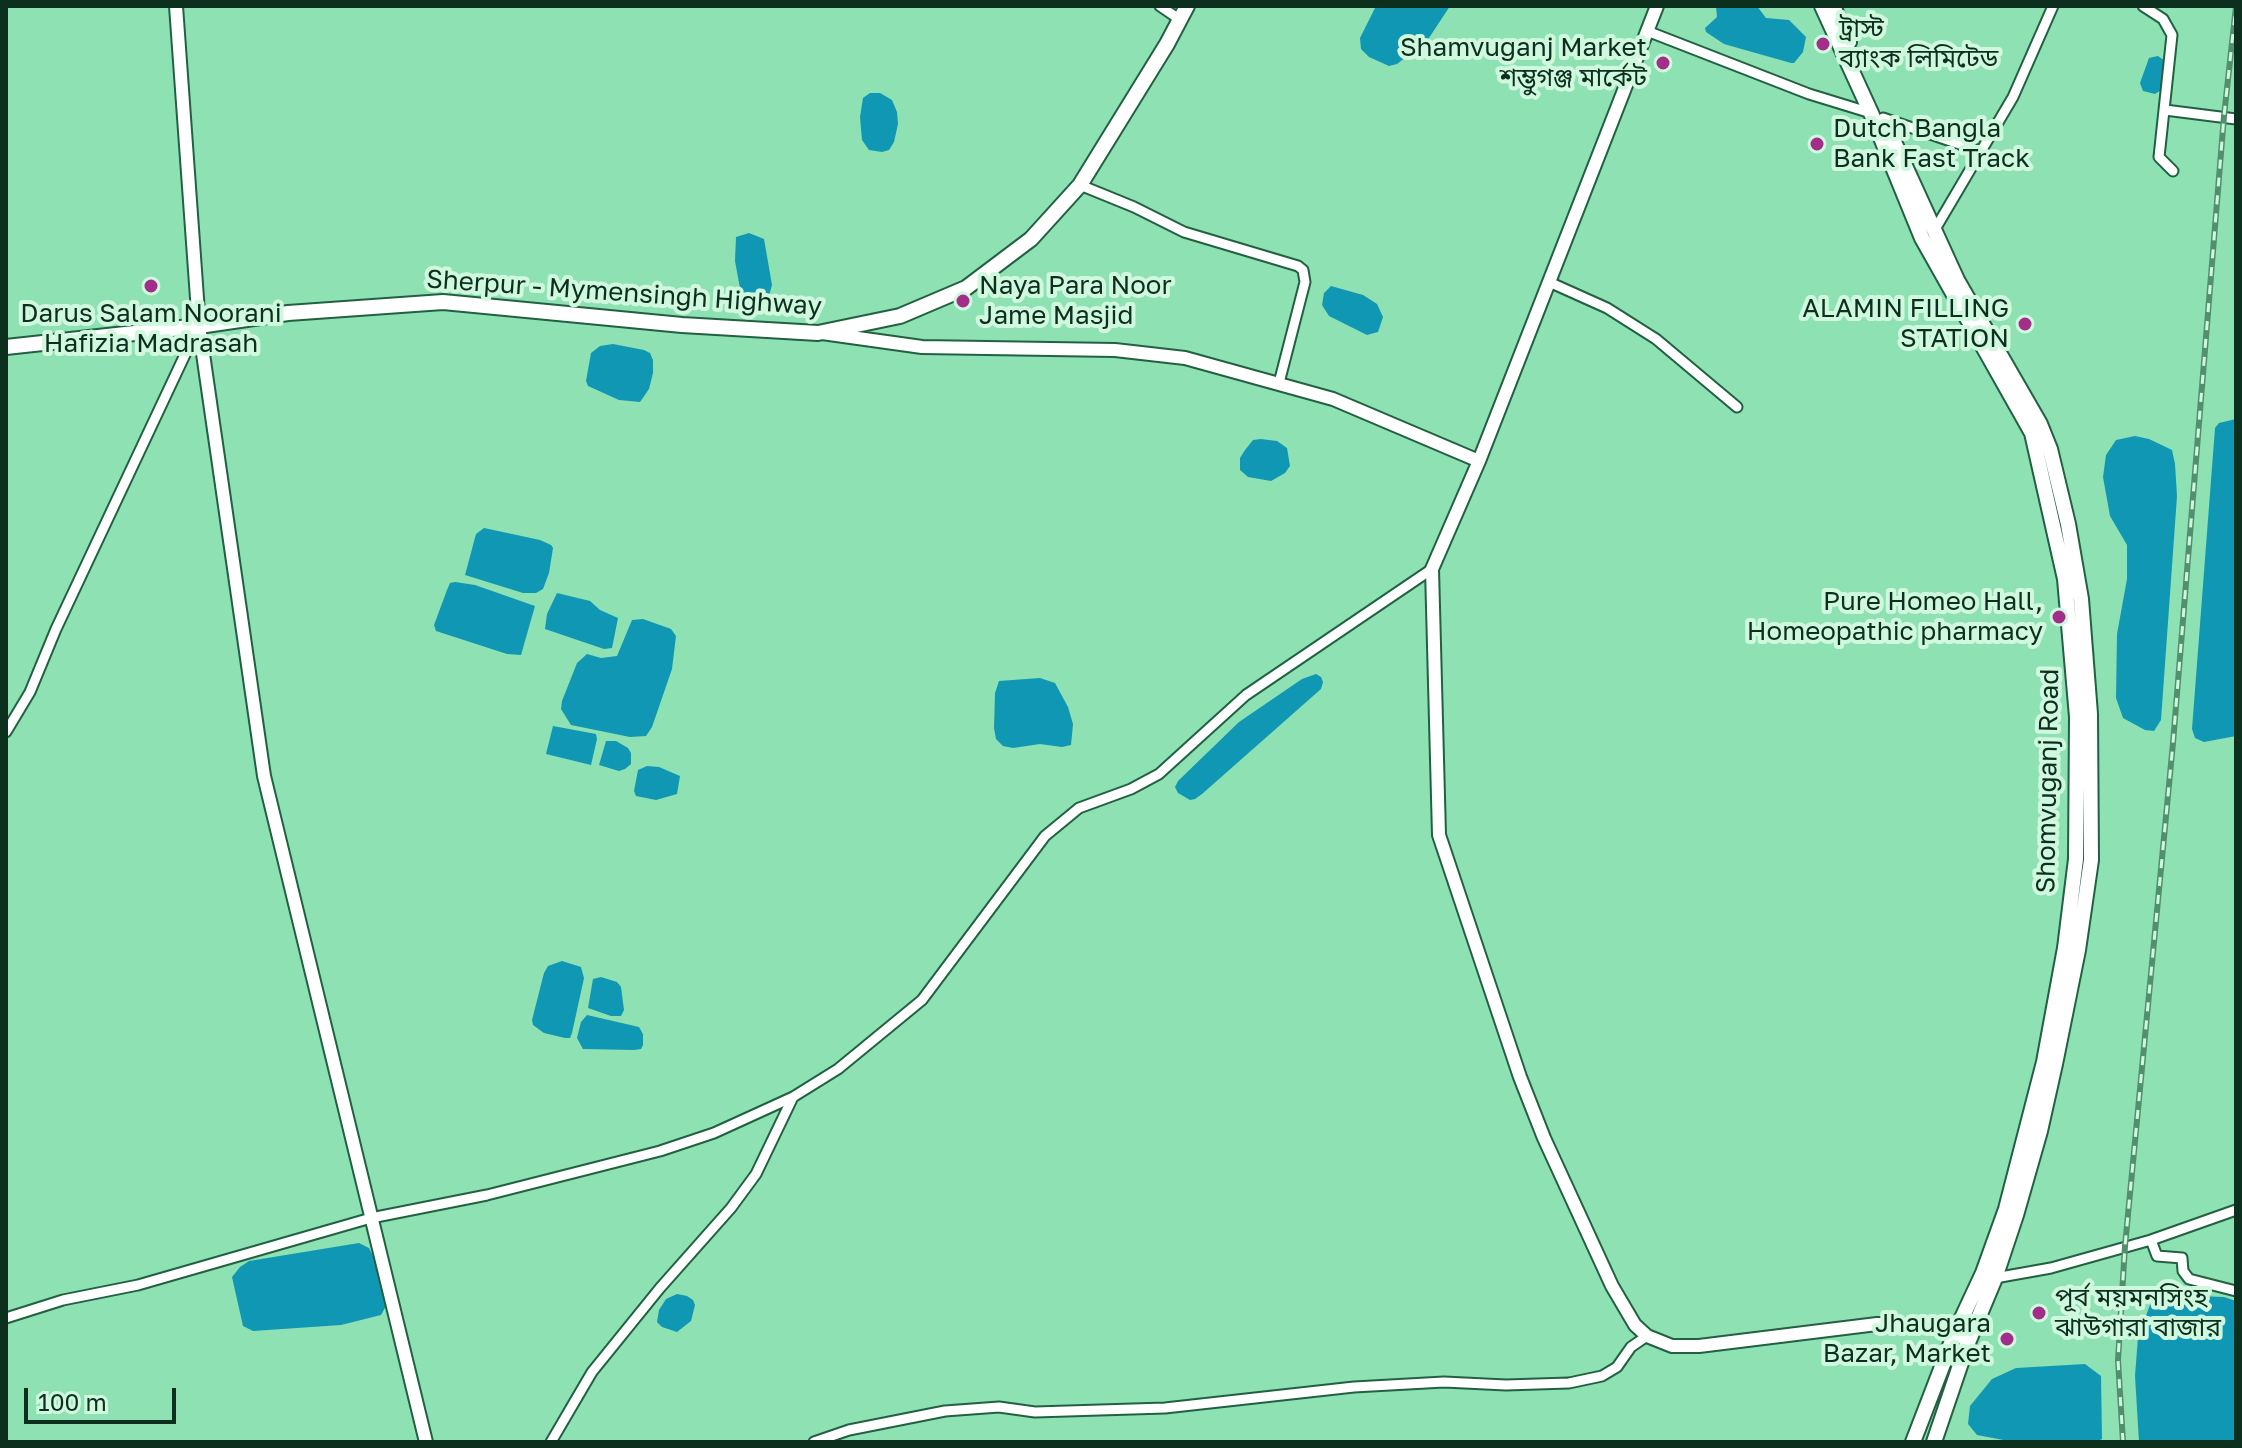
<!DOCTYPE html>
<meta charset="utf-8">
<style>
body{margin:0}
#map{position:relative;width:2242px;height:1448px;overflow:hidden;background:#8ee1b2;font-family:"Golos Text",sans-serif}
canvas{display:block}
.frame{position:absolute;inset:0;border:8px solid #0c2f1e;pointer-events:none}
.scale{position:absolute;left:24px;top:1388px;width:152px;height:36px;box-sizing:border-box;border:4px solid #0c2f1e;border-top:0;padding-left:10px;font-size:24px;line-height:28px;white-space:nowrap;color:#0c2f1e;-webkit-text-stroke:6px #d0f8df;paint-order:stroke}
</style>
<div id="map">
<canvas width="2242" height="1448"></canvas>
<div class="frame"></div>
<div class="scale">100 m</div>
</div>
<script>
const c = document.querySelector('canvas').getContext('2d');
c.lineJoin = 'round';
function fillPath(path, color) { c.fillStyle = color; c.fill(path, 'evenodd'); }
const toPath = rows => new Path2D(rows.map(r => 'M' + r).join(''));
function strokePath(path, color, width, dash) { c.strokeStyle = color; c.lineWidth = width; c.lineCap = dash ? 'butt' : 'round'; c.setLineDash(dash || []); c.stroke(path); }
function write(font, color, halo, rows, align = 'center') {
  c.font = font + ' "Golos Text","Noto Sans Bengali",sans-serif'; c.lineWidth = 8; c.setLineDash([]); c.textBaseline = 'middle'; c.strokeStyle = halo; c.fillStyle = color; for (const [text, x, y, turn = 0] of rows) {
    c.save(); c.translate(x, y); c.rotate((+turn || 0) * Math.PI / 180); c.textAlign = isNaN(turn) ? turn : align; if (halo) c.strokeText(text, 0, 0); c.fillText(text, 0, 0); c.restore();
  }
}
fillPath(toPath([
 [1376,6,1450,6,1427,41,1397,64,1389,66,1369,57,1361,49,1360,38],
 [1716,6,1757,6,1766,18,1789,20,1806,37,1803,52,1794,63,1791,63,1724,44,1706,32,1705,28,1717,17],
 [2158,56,2165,61,2163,89,2155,94,2143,91,2140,83,2149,58],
 [870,93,880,93,892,100,897,112,898,124,894,142,889,150,882,152,869,150,862,140,860,117,863,98],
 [749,233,764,239,772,285,767,303,757,309,748,307,742,299,735,261,736,237],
 [1331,286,1363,295,1377,304,1383,317,1378,332,1367,335,1329,316,1322,305,1324,293],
 [613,344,644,350,650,353,653,360,653,373,649,389,640,402,619,400,588,386,586,381,591,353,600,346],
 [2236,419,2236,736,2204,742,2195,738,2192,729,2215,428,2219,423],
 [2135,436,2149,439,2172,450,2175,464,2177,496,2161,720,2154,731,2145,730,2123,718,2116,698,2117,634,2127,579,2127,545,2110,516,2103,477,2106,455,2116,440],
 [1261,439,1277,441,1287,448,1290,466,1285,473,1271,481,1248,477,1240,470,1240,458,1245,450,1253,440],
 [484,528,540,540,551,545,553,548,549,573,543,589,536,593,523,593,465,575,476,534],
 [455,582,475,585,535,606,521,655,507,654,436,631,434,625,447,590,450,583],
 [557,593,590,601,600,610,618,618,612,648,604,649,545,629,547,614],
 [643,619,671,629,676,636,672,669,652,727,646,736,630,737,571,725,561,709,562,701,577,663,587,654,601,658,617,656,632,620],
 [1316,674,1321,677,1323,682,1321,689,1202,794,1195,799,1190,800,1178,793,1175,787,1178,781,1239,722,1302,679],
 [1040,678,1055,683,1068,707,1073,724,1071,745,1062,747,1040,744,1013,748,1003,746,996,739,994,728,995,693,999,681],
 [553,726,596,734,597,739,591,765,546,754],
 [606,741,616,741,628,748,631,753,631,764,625,769,619,771,599,765],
 [647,766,659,767,680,776,677,794,656,800,636,796,634,791,638,770],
 [562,961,581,967,584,978,572,1033,570,1038,565,1038,544,1033,533,1025,532,1020,544,973,548,966],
 [601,977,617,982,621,987,624,1010,621,1016,611,1016,588,1008,593,979],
 [587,1015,639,1027,643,1034,643,1045,641,1049,634,1050,583,1049,577,1038,581,1022],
 [359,1243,369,1248,381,1272,386,1306,381,1315,341,1325,253,1331,243,1326,232,1277,240,1267,249,1261],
 [677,1294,687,1296,693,1300,695,1305,691,1321,677,1332,662,1327,657,1322,659,1310,666,1299],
 [2169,1295,2224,1297,2236,1301,2236,1442,2139,1442,2135,1376,2138,1337,2150,1305],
 [2085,1364,2101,1376,2102,1439,2096,1442,2014,1442,1977,1435,1968,1424,1970,1406,1992,1379,2016,1368]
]), '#1097b4');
const street = toPath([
 [1160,6,1179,19],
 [2143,6,2163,19,2172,35,2159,157,2173,171],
 [1647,31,1809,94,1871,113],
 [2165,110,2236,119],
 [1883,118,1980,151],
 [1080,185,1134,207,1184,232,1298,266,1303,270,1305,282,1279,383],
 [1934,231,2013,97,2053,6],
 [1549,282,1607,308,1656,339,1737,407],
 [6,732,30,692,56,629,198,327],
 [2151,1240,2157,1256,2182,1258,2183,1271,2189,1279,2236,1291],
 [1995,1278,2051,1268,2151,1240,2236,1210],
 [6,1318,63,1300,138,1285,371,1218,487,1195,660,1151,714,1133,793,1097],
 [551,1442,592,1372,660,1288,731,1208,756,1174,793,1097,838,1069,922,1000,1045,836,1079,808,1131,789,1159,774,1246,695,1432,569],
 [814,1442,849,1430,945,1411,999,1407,1035,1412,1165,1408,1354,1387,1444,1382,1506,1385,1569,1383,1602,1376,1617,1367,1631,1347,1647,1336]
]);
const secondary = toPath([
 [176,6,199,326,264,776,426,1442],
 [1657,6,1479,461,1432,569,1439,835,1520,1077,1544,1138,1612,1286,1635,1325,1647,1336,1672,1346,1699,1346,1877,1324,1920,1325,1942,1329,1960,1337],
 [822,333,922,347,1115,350,1185,358,1333,399,1479,461]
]);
const primary = toPath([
 [1822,6,1871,113,1922,238,2032,433,2065,579,2077,717,2076,859,2065,948,2044,1062,2006,1209,1983,1273,1955,1333,1913,1442],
 [1833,6,1849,42],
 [1889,131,1957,280,2040,424,2050,449,2068,524,2081,599,2090,714,2091,860,2078,950,2055,1064,2040,1131,2016,1215,1995,1278,1967,1345,1934,1442],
 [6,347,199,326,288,313,443,302,682,325,818,333,900,316,966,288,1031,239,1080,185,1167,44,1187,6]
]);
strokePath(street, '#216141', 13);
strokePath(secondary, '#216141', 16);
strokePath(primary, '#216141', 18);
strokePath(street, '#fff', 9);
strokePath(secondary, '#fff', 12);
strokePath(primary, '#fff', 14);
const rail = toPath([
 [2123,1442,2118,1360,2125,1246,2173,743,2224,116,2236,6]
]);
strokePath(rail, '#528f6d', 6);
strokePath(rail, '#d0f8df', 3, [9]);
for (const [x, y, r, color] of [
 [1823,44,8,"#a22e89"],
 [1663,63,8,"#a22e89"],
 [1817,144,8,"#a22e89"],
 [151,286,8,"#a22e89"],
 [963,301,8,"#a22e89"],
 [2025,324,8,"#a22e89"],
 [2059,617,8,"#a22e89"],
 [2039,1313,8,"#a22e89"],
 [2007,1339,8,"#a22e89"]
]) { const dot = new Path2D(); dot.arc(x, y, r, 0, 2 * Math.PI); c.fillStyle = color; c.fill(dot); strokePath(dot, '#d0f8df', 3); }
write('26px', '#0c2f1e', '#d0f8df', [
 ["ট্রাস্ট",1839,29],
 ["ব্যাংক লিমিটেড",1839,59],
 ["Shamvuganj Market",1647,48,"right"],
 ["শম্ভুগঞ্জ মার্কেট",1647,78,"right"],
 ["Dutch Bangla",1833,129],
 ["Bank Fast Track",1833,159],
 ["Naya Para Noor",979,286],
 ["Jame Masjid",979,316],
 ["ALAMIN FILLING",2009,309,"right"],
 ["STATION",2009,339,"right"],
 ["Darus Salam Noorani",151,314,"center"],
 ["Hafizia Madrasah",151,344,"center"],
 ["Pure Homeo Hall,",2043,602,"right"],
 ["Homeopathic pharmacy",2043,632,"right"],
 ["পূর্ব ময়মনসিংহ",2055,1298],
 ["ঝাউগারা বাজার",2055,1328],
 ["Jhaugara",1991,1324,"right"],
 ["Bazar, Market",1991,1354,"right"]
], 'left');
write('26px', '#0c2f1e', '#d0f8df', [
 ["Sherpur - Mymensingh Highway",624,293,4],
 ["Shomvuganj Road",2048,781,-89]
]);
</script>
